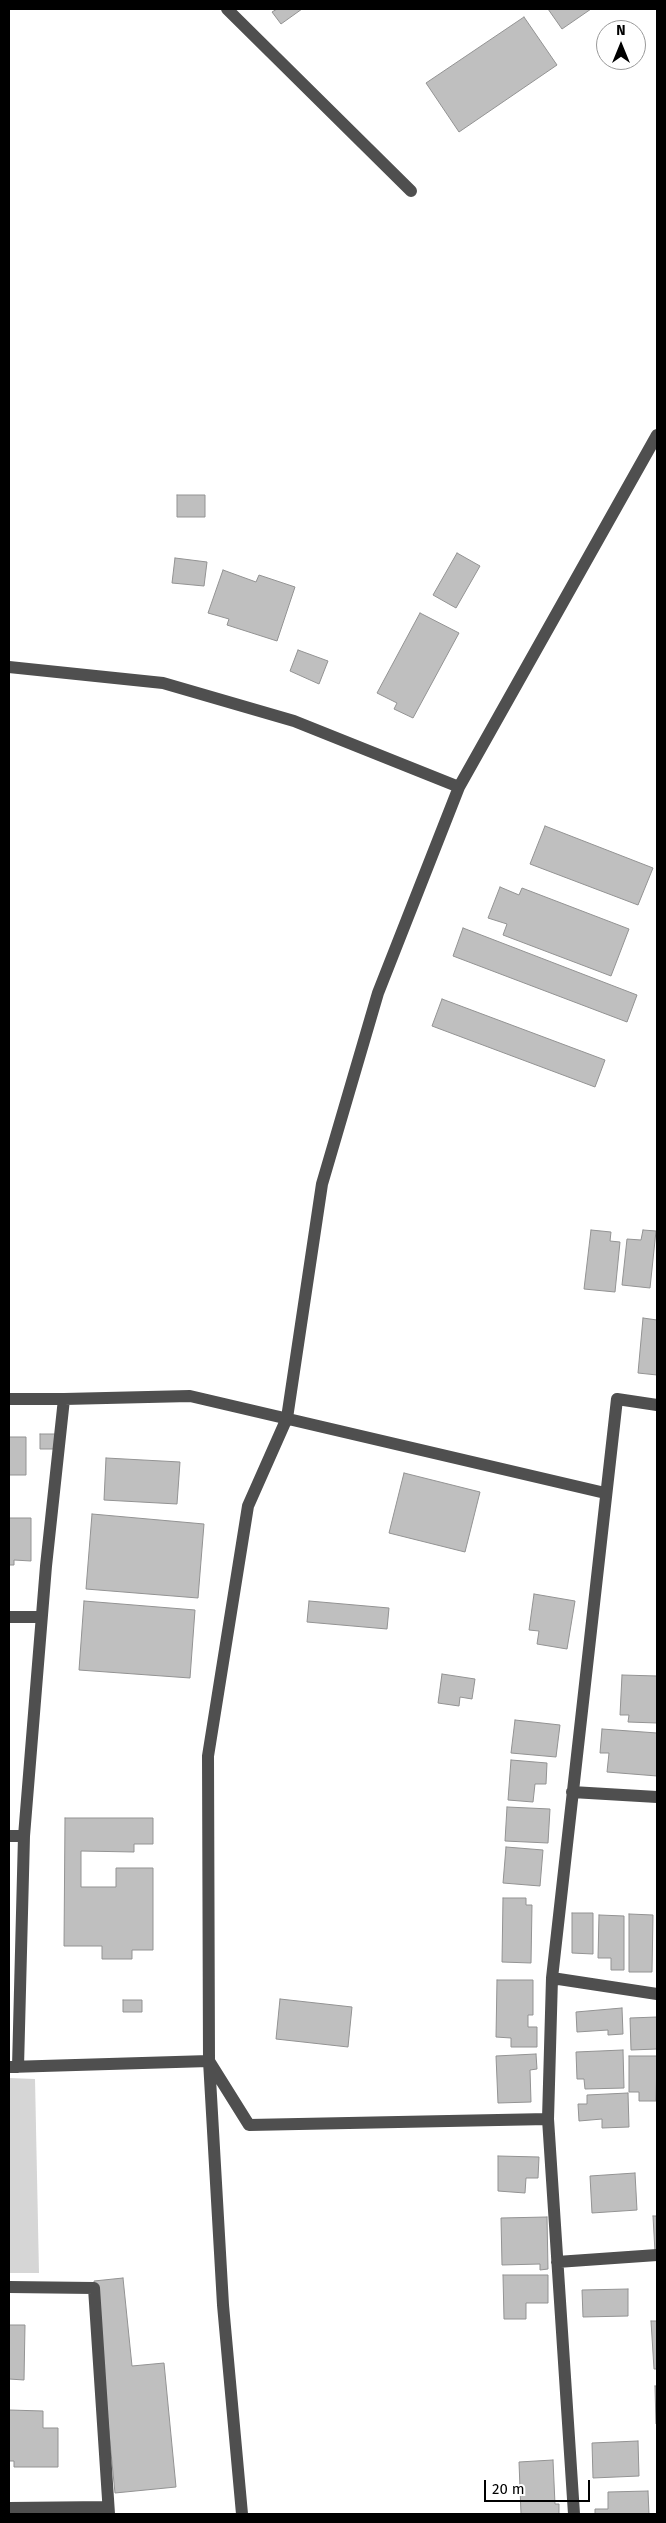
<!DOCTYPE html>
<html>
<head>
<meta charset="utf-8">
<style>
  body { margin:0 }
  #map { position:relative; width:666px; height:2523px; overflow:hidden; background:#fff; font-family:"Fira Sans",sans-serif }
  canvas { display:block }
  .frame { position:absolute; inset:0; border:10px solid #000; pointer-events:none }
  .north { position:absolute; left:596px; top:20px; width:50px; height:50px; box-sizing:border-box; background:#fff; border:1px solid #999; border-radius:50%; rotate:0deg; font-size:14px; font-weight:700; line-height:20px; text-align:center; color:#000 }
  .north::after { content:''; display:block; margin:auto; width:18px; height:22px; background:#000; clip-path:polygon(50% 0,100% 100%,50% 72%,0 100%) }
  .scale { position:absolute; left:484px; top:2480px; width:106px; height:22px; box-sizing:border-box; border:2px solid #000; border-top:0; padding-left:6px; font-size:15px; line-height:18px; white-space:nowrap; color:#000; -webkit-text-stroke:4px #fff; paint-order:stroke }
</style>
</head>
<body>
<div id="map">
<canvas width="666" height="2523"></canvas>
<div class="frame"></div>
<div class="north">N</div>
<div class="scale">20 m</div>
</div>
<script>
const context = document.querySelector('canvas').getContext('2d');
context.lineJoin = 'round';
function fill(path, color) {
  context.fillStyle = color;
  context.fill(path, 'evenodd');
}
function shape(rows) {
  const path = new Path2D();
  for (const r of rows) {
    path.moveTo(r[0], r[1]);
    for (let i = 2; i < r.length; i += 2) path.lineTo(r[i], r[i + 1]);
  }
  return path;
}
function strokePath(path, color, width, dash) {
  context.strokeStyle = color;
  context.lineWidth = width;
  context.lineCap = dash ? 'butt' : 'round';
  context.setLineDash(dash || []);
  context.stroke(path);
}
fill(shape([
  [9,2078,35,2079,39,2273,9,2273]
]), '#d6d6d6');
const building = shape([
  [277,9,302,9,281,24,272,12,277,9],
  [548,9,591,9,562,29,548,9],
  [524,17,557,65,459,132,426,83,524,17],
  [177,495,205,495,205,517,177,517,177,495],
  [457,553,480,566,456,608,433,595,457,553],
  [175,558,207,562,204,586,172,583,175,558],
  [223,570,256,582,259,575,295,587,277,641,227,625,229,619,208,613,223,570],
  [420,613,459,633,413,718,394,709,397,703,377,693,420,613],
  [298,650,328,661,319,684,290,671,298,650],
  [545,826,653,868,638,905,530,864,545,826],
  [500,887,519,895,522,888,629,929,611,976,503,935,507,924,488,918,500,887],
  [463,928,637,995,627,1022,453,956,463,928],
  [442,999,605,1060,595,1087,432,1026,442,999],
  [591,1230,611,1232,610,1241,620,1242,615,1292,584,1289,591,1230],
  [643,1230,656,1231,650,1288,622,1285,627,1239,641,1240,643,1230],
  [643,1318,657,1320,657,1375,638,1373,643,1318],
  [40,1434,58,1434,58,1449,40,1449,40,1434],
  [9,1437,26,1437,26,1475,9,1475,9,1437],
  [106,1458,180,1462,177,1504,104,1500,106,1458],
  [404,1473,480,1492,465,1552,389,1533,404,1473],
  [92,1514,204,1524,198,1598,86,1589,92,1514],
  [9,1518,31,1518,31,1561,14,1560,14,1565,9,1565,9,1518],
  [534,1594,575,1601,567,1649,537,1644,539,1631,529,1630,534,1594],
  [84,1601,195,1610,190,1678,79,1670,84,1601],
  [309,1601,389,1608,387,1629,307,1622,309,1601],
  [442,1674,475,1679,472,1699,460,1697,459,1706,438,1703,442,1674],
  [622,1675,657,1676,657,1723,628,1722,629,1715,620,1715,622,1675],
  [515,1720,560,1725,556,1757,511,1753,515,1720],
  [602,1729,657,1733,657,1776,607,1772,609,1753,600,1753,602,1729],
  [511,1760,547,1763,546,1784,535,1784,533,1802,508,1800,511,1760],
  [507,1807,550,1809,548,1843,505,1841,507,1807],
  [65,1818,153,1818,153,1844,134,1844,134,1852,81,1851,81,1887,116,1887,116,1868,153,1868,153,1950,132,1950,132,1959,102,1959,102,1946,64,1946,65,1818],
  [506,1847,543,1850,540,1886,503,1883,506,1847],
  [503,1898,526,1898,526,1905,532,1905,531,1963,502,1962,503,1898],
  [572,1913,593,1913,593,1954,572,1953,572,1913],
  [629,1914,653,1915,652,1972,629,1972,629,1914],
  [599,1915,624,1916,624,1970,611,1970,611,1958,598,1958,599,1915],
  [497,1980,533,1980,533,2015,528,2015,528,2027,537,2027,537,2047,511,2047,511,2038,496,2037,497,1980],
  [280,1999,352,2007,348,2047,276,2039,280,1999],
  [123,2000,142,2000,142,2012,123,2012,123,2000],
  [622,2008,623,2034,608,2035,608,2030,577,2032,576,2012,622,2008],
  [657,2017,657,2049,631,2050,630,2018,657,2017],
  [623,2050,624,2088,585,2089,584,2079,577,2079,576,2052,623,2050],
  [536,2054,537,2069,530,2070,531,2102,498,2103,496,2056,536,2054],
  [629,2056,657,2056,656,2101,639,2101,639,2092,629,2092,629,2056],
  [628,2093,629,2127,602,2128,602,2119,579,2121,578,2104,587,2104,587,2095,628,2093],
  [498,2156,539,2157,538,2178,526,2178,525,2193,498,2191,498,2156],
  [635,2173,637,2210,592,2213,590,2176,635,2173],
  [653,2216,657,2216,657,2252,655,2252,653,2216],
  [547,2217,548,2269,540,2270,540,2264,502,2265,501,2218,547,2217],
  [503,2275,548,2275,548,2303,526,2303,526,2319,504,2319,503,2275],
  [123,2278,132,2366,164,2363,176,2487,115,2493,94,2281,123,2278],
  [628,2289,628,2316,583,2317,582,2290,628,2289],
  [651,2321,657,2321,657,2369,654,2369,651,2321],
  [9,2325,25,2325,24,2380,9,2379,9,2325],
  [655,2386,657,2386,657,2424,656,2424,655,2386],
  [9,2410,43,2411,43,2428,58,2428,58,2467,14,2467,14,2461,9,2461,9,2410],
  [638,2441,639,2476,593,2478,592,2443,638,2441],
  [553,2460,555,2504,559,2504,559,2514,521,2514,519,2462,553,2460],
  [648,2491,649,2514,595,2514,595,2509,608,2509,608,2492,648,2491]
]);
fill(building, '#bfbfbf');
strokePath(building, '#939393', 1);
strokePath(shape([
  [227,9,411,191],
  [9,667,163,683,294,721,459,787],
  [9,1399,64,1399],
  [9,1617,41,1617],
  [572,1792,657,1797],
  [9,1836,24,1836],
  [552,1978,657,1994],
  [9,2067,209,2061,249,2125,548,2119],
  [18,2067,24,1836,46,1566,64,1399,190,1396,605,1493],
  [557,2262,657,2255],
  [9,2287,94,2288,109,2514],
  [9,2508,108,2507],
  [242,2514,223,2305,209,2061,208,1756,248,1506,287,1418,322,1184,378,993,459,787,657,435],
  [574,2514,548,2119,552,1978,617,1399,657,1405]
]), '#4f4f4f', 12);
</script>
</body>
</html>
